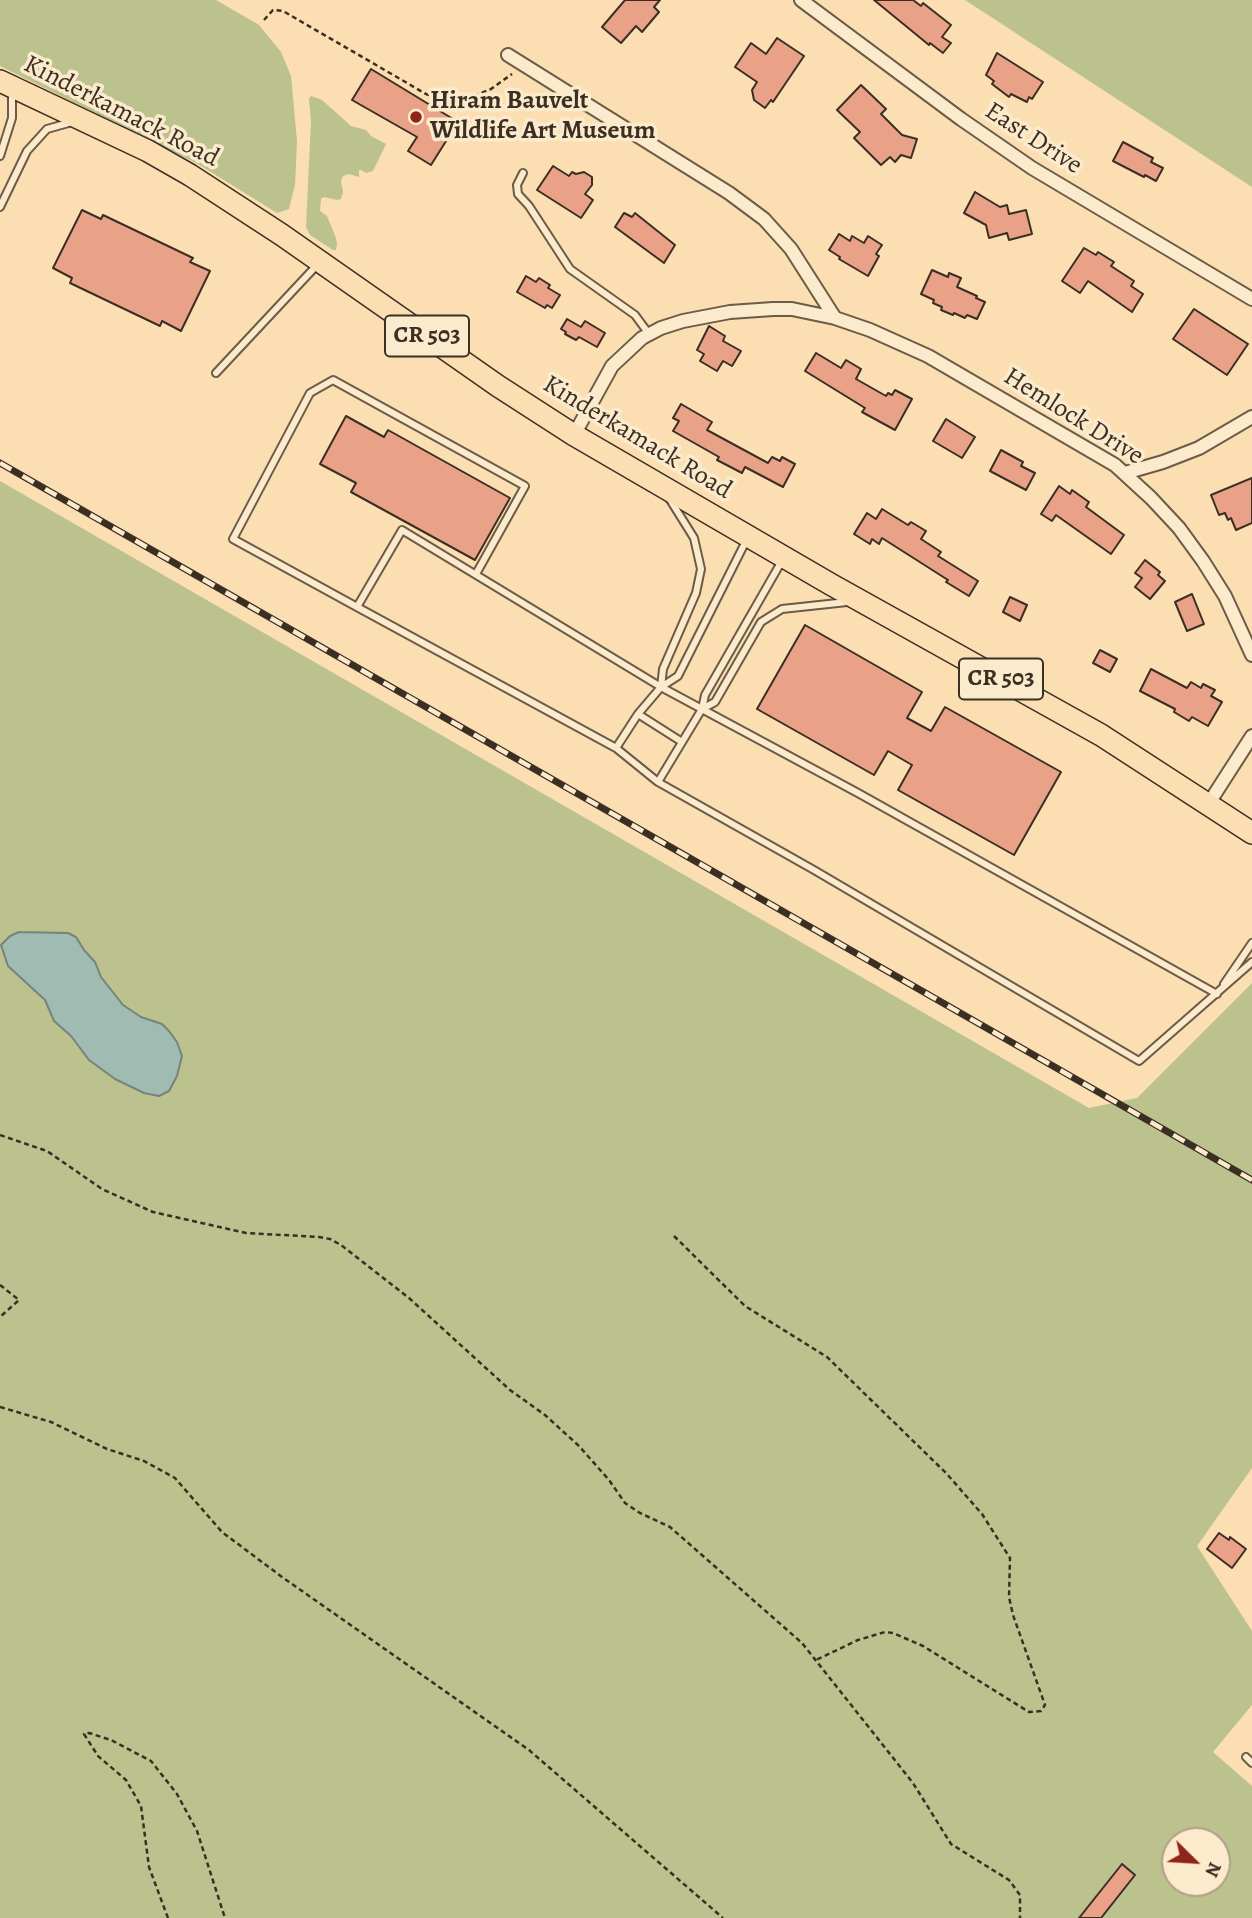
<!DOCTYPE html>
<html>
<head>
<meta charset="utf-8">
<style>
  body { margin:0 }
  #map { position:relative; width:1252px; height:1918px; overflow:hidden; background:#fbdeb1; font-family:Alegreya,serif }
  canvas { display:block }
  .north { position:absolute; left:1161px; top:1827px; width:70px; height:70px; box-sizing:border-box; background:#fceacc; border:2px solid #af9f89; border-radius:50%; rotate:114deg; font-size:19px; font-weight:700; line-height:28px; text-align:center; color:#3b2f24 }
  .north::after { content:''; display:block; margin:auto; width:24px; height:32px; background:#8f2418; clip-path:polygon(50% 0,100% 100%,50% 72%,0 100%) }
</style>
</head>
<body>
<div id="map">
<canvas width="1252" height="1918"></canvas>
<div class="north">N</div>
</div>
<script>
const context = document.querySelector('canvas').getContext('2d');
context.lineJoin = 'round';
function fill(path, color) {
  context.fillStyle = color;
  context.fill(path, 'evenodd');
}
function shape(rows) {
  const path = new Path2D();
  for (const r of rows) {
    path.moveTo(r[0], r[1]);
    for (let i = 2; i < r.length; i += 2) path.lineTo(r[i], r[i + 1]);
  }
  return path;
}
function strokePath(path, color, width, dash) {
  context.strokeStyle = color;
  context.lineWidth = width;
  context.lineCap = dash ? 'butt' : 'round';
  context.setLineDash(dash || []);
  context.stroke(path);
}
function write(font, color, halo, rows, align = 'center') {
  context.font = font + ' Alegreya,serif';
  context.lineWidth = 7;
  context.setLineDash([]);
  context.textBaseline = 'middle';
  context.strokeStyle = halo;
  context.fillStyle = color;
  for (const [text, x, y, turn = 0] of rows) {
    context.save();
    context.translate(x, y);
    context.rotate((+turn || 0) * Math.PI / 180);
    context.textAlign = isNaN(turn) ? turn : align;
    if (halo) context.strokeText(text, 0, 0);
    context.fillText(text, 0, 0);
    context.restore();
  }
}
fill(shape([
  [0,0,216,0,259,25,281,52,291,76,297,141,295,185,289,209,277,213,198,164,0,66],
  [965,0,1252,0,1252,187],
  [311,96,322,100,351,126,366,130,371,136,386,144,373,171,366,173,361,170,359,170,359,177,349,174,343,176,341,181,343,192,341,199,337,200,324,197,321,199,320,211,327,216,336,238,337,245,336,250,333,250,310,235,306,227,311,121,309,99],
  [0,481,1089,1108,1137,1098,1252,983,1252,1468,1197,1546,1252,1631,1252,1705,1213,1752,1252,1786,1252,1918,0,1918],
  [1175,1841,1217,1841,1217,1883,1175,1883]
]), '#bcc28d');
const water = shape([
  [19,932,68,933,76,937,84,950,95,962,101,977,123,1005,141,1017,162,1024,169,1031,177,1042,182,1056,177,1076,169,1091,159,1096,144,1093,115,1079,89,1060,71,1036,54,1021,45,1000,8,966,1,945,10,936,19,932]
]);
fill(water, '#a0bbb2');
strokePath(water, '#788379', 2);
const building = shape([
  [625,0,660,0,654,7,659,12,642,32,636,26,621,43,602,27,625,0],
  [874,0,913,0,921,6,923,3,951,25,942,37,951,43,943,53,930,43,929,45,874,0],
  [777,38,804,56,773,102,771,100,765,108,754,100,752,90,757,82,735,67,751,43,766,54,777,38],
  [997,53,1043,82,1032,99,1029,97,1027,102,1011,94,1009,97,992,84,994,81,986,75,997,53],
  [371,69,458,122,431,165,408,151,417,137,352,100,371,69],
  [861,85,886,109,881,114,902,135,917,139,911,158,901,155,895,162,890,157,881,165,854,138,860,132,837,110,861,85],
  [1123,142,1153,158,1151,162,1163,168,1156,181,1145,175,1144,177,1113,161,1123,142],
  [553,166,569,176,572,172,576,174,584,172,592,177,592,185,585,194,593,200,581,218,537,190,553,166],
  [975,192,1000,207,1007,205,1009,214,1026,210,1032,234,1009,240,1007,233,989,238,986,225,964,213,975,192],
  [82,210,101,219,103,215,193,258,190,262,210,271,181,331,162,321,160,326,70,283,72,278,53,268,82,210],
  [624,213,632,217,635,213,675,245,664,263,615,227,624,213],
  [839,234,850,241,852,236,864,243,868,236,882,245,876,254,879,256,868,276,839,259,840,257,829,250,839,234],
  [1084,248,1096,255,1098,252,1114,262,1111,266,1134,281,1131,286,1143,294,1132,312,1088,281,1080,293,1062,281,1084,248],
  [932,270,948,277,949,273,961,278,957,287,977,296,976,298,985,302,977,319,967,315,965,318,954,313,953,315,941,310,942,307,933,303,934,300,921,294,932,270],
  [526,276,536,282,539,278,550,285,548,288,560,295,552,308,547,305,545,308,517,292,526,276],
  [1194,309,1248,344,1227,375,1173,339,1194,309],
  [567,319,581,327,585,321,605,333,597,347,579,337,576,340,565,334,566,332,561,329,567,319],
  [709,326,725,336,723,341,741,351,732,366,723,361,717,371,700,361,704,354,697,350,709,326],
  [816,353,841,368,846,360,861,369,856,379,886,396,888,393,892,395,895,390,912,399,895,430,862,412,865,408,805,371,816,353],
  [681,404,712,422,707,430,768,463,772,457,780,461,782,457,795,464,783,487,745,467,742,473,717,460,719,457,673,431,679,421,673,418,681,404],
  [346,416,384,437,388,430,510,498,475,560,351,492,356,483,320,464,346,416],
  [946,419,975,437,962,458,933,441,946,419],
  [1001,450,1023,462,1021,466,1035,473,1026,490,990,471,1001,450],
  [1252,478,1252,523,1236,530,1231,518,1228,520,1225,513,1219,515,1211,495,1252,478],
  [1059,486,1070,494,1072,490,1089,502,1086,507,1124,535,1111,554,1056,515,1052,521,1041,514,1059,486],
  [882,509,908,525,911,522,926,531,921,539,941,552,938,556,978,581,969,596,946,582,948,580,882,538,879,544,872,539,870,544,854,534,867,513,876,519,882,509],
  [1145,560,1160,572,1158,575,1165,581,1150,599,1135,587,1142,578,1135,573,1145,560],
  [1192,594,1204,624,1187,631,1175,602,1192,594],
  [1010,597,1027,605,1020,621,1003,612,1010,597],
  [805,625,922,692,907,718,931,731,945,707,1061,772,1014,855,898,790,912,765,888,751,874,775,757,709,805,625],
  [1100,650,1117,659,1110,672,1093,663,1100,650],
  [1151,669,1187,688,1191,682,1201,688,1203,684,1215,690,1211,696,1222,702,1208,726,1192,717,1189,721,1174,712,1175,709,1140,691,1151,669],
  [1219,1533,1229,1540,1230,1537,1246,1549,1232,1568,1207,1549,1219,1533],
  [1122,1864,1135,1875,1101,1918,1079,1918,1122,1864]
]);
fill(building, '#e9a288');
strokePath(building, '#3b2f24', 2);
const service = shape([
  [0,156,12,118,12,90],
  [523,173,517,185,518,194,529,206,570,269,635,315,649,334],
  [0,207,27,151,47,129,72,122],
  [216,373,318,264],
  [783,559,705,695,702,709,658,782,814,870,1139,1061,1252,962],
  [476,574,525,486,333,380,310,393,233,539,357,607,402,530,661,687,858,793,1217,994],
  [357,607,616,748,638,714,661,687,678,676,747,539],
  [661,687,663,669,696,593,701,569,694,538,669,498],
  [702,709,715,702,761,622,782,609,847,602],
  [638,714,682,742],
  [616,748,658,782],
  [1224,984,1252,943],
  [1246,1757,1252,1763]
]);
const minor = shape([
  [801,0,961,119,1032,168,1252,299],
  [508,55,729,193,764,219,791,249,835,318],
  [574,435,612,366,642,338,661,328,683,321,730,312,773,309,792,309,835,318,870,330,928,356,1115,465,1151,498,1179,528,1203,561,1225,596,1252,655],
  [1125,473,1163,462,1199,448,1252,417],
  [1209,803,1252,736]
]);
const primary = shape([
  [0,81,148,151,190,175,282,235,498,386,574,435,832,585,1101,735,1252,833]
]);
strokePath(service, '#6b5b47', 10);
strokePath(minor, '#6b5b47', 16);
strokePath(primary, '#3b2f24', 24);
strokePath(shape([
  [264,20,273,10,283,11,426,94,442,99,456,100,469,98,491,89,512,74],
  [0,1135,47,1151,102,1189,153,1212,246,1233,319,1237,330,1239,341,1245,409,1298,510,1390,545,1415,579,1446,609,1480,625,1503,640,1513,670,1527,802,1643,913,1783,951,1844,1009,1880,1020,1895,1020,1918],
  [674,1236,745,1306,827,1357,946,1473,982,1514,1010,1558,1009,1597,1013,1615,1045,1705,1041,1711,1029,1712,923,1646,893,1633,885,1632,858,1640,816,1660],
  [0,1285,19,1300,0,1317],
  [0,1407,51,1422,107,1449,144,1461,175,1478,222,1532,282,1577,529,1750,723,1918],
  [168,1918,149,1867,141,1806,126,1780,98,1756,84,1734,89,1733,111,1740,151,1761,177,1794,197,1831,225,1918]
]), '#3b2f24', 2.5, [5, 3.5]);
strokePath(service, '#fceacc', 6);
strokePath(minor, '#fceacc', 12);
strokePath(primary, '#fbdeb1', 21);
const rail = shape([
  [0,463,1252,1180]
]);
strokePath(rail, '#3b2f24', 7);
strokePath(rail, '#fceacc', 4.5, [13]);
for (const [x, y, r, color] of [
  [416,117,7,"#8f2418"]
]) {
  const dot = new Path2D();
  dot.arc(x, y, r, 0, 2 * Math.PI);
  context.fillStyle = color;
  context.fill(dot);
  strokePath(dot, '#fceacc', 2.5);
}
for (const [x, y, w] of [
  [427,336,84],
  [1001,679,84]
]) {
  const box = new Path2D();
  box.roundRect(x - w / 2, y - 20.5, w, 41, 5);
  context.fillStyle = '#fceacc';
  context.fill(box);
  strokePath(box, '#3b2f24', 2);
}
write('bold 24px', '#3b2f24', null, [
  ["CR 503",427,336],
  ["CR 503",1001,679]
]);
write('bold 26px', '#3b2f24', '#fceacc', [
  ["Hiram Bauvelt",430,102],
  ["Wildlife Art Museum",430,132]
], 'left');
write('26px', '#3b2f24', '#fceacc', [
  ["Kinderkamack Road",121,112,27],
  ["East Drive",1033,139,33],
  ["Hemlock Drive",1073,417,32],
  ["Kinderkamack Road",637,438,31]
]);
</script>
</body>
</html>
